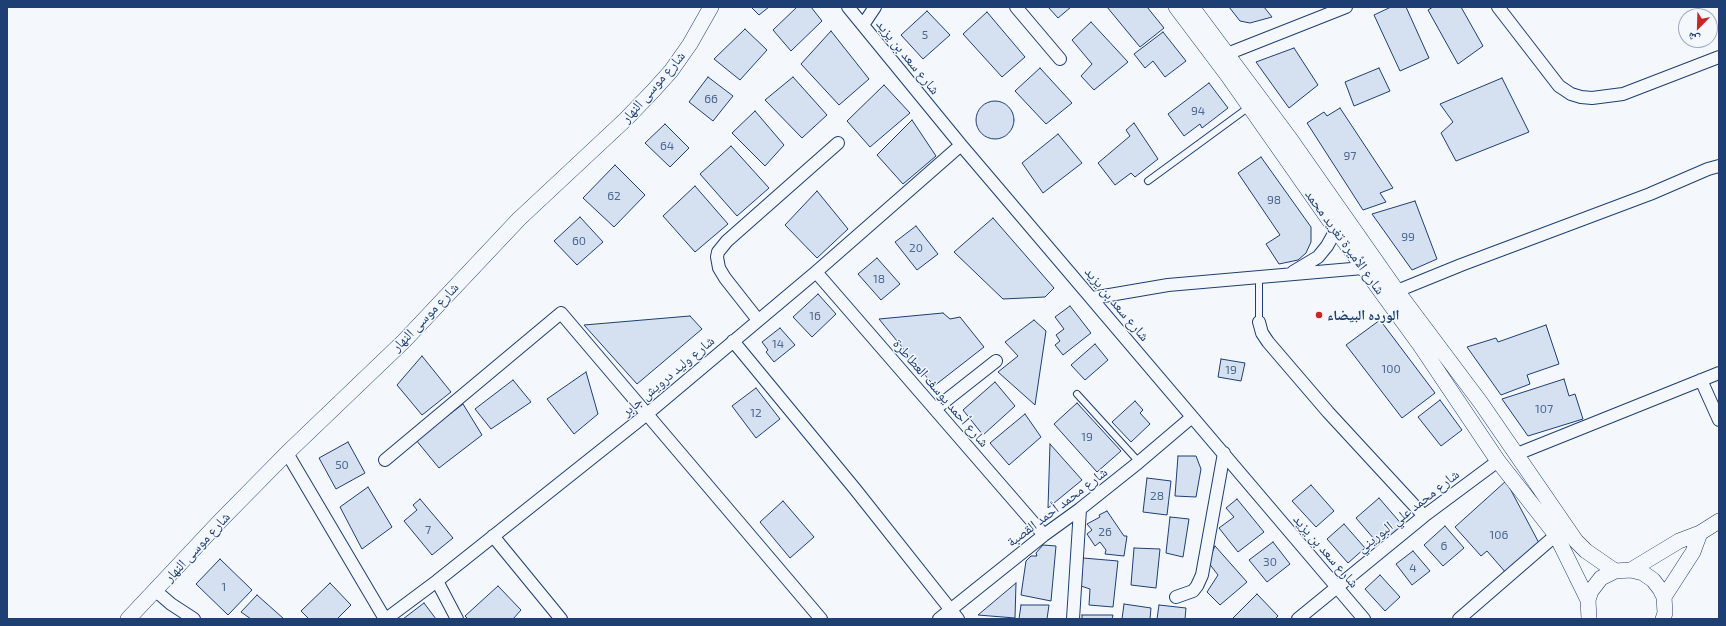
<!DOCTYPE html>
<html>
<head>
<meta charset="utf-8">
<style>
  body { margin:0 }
  #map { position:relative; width:1726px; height:626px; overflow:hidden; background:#f4f7fb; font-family:"Exo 2","Noto Naskh Arabic",sans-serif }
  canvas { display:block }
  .frame { position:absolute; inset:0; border:8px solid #1d3f73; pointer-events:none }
  .north { position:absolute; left:1678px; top:8px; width:40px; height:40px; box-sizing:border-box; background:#f4f7fb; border:1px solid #9eadc5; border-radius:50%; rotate:203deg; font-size:11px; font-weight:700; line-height:16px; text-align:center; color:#1d3f73 }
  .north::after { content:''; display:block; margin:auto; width:14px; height:18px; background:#c62828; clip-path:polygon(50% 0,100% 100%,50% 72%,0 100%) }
</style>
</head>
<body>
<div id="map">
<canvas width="1726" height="626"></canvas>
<div class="frame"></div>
<div class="north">ش</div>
</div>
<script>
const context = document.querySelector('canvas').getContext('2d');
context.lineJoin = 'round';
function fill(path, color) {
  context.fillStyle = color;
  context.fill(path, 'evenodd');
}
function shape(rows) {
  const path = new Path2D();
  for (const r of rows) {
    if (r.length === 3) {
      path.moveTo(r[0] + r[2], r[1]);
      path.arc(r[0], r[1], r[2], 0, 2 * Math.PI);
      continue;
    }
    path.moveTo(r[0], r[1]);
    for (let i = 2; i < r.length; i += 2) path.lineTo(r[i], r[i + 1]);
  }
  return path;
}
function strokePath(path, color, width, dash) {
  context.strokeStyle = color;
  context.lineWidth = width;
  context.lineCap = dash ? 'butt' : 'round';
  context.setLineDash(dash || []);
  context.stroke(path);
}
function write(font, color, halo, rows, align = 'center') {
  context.font = font + ' "Exo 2","Noto Naskh Arabic",sans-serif';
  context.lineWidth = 3;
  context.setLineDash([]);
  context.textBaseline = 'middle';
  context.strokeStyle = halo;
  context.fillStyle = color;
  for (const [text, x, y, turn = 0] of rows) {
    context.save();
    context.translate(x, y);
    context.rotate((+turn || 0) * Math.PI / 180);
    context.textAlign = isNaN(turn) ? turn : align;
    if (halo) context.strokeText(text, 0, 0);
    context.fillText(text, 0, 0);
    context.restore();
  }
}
const building = shape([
  [751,7,769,7,759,15,751,7],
  [797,7,811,7,822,21,791,51,773,30,797,7],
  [1048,7,1071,7,1058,18,1048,7],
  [1107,7,1147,7,1164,28,1140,47,1107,7],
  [1229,7,1264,7,1272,17,1250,23,1240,21,1229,7],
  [1391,7,1406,7,1429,58,1400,71,1374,15,1391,7],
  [1433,7,1461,7,1483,46,1458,64,1428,10,1433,7],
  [927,11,950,35,923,59,901,35,927,11],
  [987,12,1025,57,1002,77,963,34,987,12],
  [1091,22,1128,62,1094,90,1081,76,1092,64,1072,40,1091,22],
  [745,29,767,50,740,80,714,59,745,29],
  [831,31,869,79,839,105,801,64,831,31],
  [1163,32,1186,61,1165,77,1153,61,1145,68,1134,54,1163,32],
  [1294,48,1318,85,1289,108,1256,62,1294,48],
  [1040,68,1072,103,1046,124,1015,91,1040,68],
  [1379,68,1390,91,1354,106,1345,82,1379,68],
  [708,77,733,96,713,121,689,102,708,77],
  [793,77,827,115,802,138,765,100,793,77],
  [1502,78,1529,132,1456,161,1441,133,1453,122,1440,104,1502,78],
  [1209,83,1228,108,1202,128,1200,124,1184,136,1168,114,1209,83],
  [884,85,910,113,870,147,847,121,884,85],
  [995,120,19],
  [1340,108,1393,188,1380,193,1386,202,1363,210,1307,123,1324,112,1327,116,1340,108],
  [755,111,784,145,765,166,732,133,755,111],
  [912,120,936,156,903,184,877,155,912,120],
  [1134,123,1158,159,1135,177,1131,173,1115,185,1098,163,1130,136,1126,130,1134,123],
  [665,124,689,148,670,167,645,143,665,124],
  [1058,134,1082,163,1043,193,1022,163,1058,134],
  [731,146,769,188,737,216,700,174,731,146],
  [1261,157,1311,227,1311,242,1306,253,1298,260,1279,264,1266,244,1280,235,1238,173,1261,157],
  [615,165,645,195,614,227,583,198,615,165],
  [695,186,728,224,695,252,663,216,695,186],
  [817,191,848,229,817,258,785,225,817,191],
  [1415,201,1437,259,1412,270,1372,214,1415,201],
  [580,217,603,242,577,265,554,241,580,217],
  [993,218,1054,288,1045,297,1003,299,954,252,993,218],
  [916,226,938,254,917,270,895,242,916,226],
  [877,258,900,284,881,300,858,274,877,258],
  [818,294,836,314,812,337,793,317,818,294],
  [1070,306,1091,333,1063,355,1055,345,1060,341,1056,335,1064,329,1055,317,1070,306],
  [943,313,950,319,960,317,984,347,934,386,879,319,943,313],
  [690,316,702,329,637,384,584,325,690,316],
  [1034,320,1046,331,1035,405,998,372,1018,356,1005,342,1034,320],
  [1380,320,1435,393,1402,418,1346,345,1380,320],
  [1546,325,1559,364,1527,375,1530,384,1501,395,1467,347,1496,338,1498,342,1546,325],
  [780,328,795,345,774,362,766,352,768,350,762,342,780,328],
  [1095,344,1108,360,1085,380,1071,365,1095,344],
  [422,356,451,392,422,415,397,385,422,356],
  [1221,359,1245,363,1241,381,1218,377,1221,359],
  [586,372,598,414,574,434,547,399,586,372],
  [1564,379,1569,396,1575,394,1583,419,1528,436,1502,399,1564,379],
  [513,380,531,402,491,429,475,409,513,380],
  [995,382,1015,406,983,435,963,410,995,382],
  [756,388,780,419,756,438,732,406,756,388],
  [1440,400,1462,430,1441,446,1418,417,1440,400],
  [1135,401,1143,410,1140,413,1150,424,1131,442,1112,422,1135,401],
  [1077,403,1121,451,1097,472,1054,424,1077,403],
  [463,404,482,435,439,468,416,440,463,404],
  [1025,414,1041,437,1009,465,990,443,1025,414],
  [348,442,365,473,336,489,319,458,348,442],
  [1050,444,1082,480,1048,508,1050,444],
  [1178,456,1196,456,1201,469,1196,497,1175,496,1178,456],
  [1147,478,1171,481,1167,515,1143,512,1147,478],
  [1506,481,1539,543,1507,574,1487,551,1481,556,1455,527,1506,481],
  [1311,485,1334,511,1316,527,1292,501,1311,485],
  [368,487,392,527,362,549,340,507,368,487],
  [1379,498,1404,527,1381,547,1356,518,1379,498],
  [420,499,453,538,432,555,404,521,417,510,413,505,420,499],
  [1237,499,1264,532,1238,552,1219,528,1234,517,1226,508,1237,499],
  [783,501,814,537,790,558,760,522,783,501],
  [1107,511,1124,536,1127,536,1124,556,1105,554,1106,550,1100,542,1095,546,1087,534,1092,530,1087,524,1100,517,1099,515,1107,511],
  [1170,517,1189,519,1183,557,1166,553,1170,517],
  [1344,524,1365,548,1348,563,1327,539,1344,524],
  [1445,526,1464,548,1443,566,1424,545,1445,526],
  [1273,542,1290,564,1267,582,1249,560,1273,542],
  [1043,545,1056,546,1051,601,1021,595,1026,561,1031,556,1037,556,1036,553,1043,545],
  [1215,546,1247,582,1220,605,1207,592,1218,575,1208,562,1215,546],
  [1134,548,1160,549,1156,588,1131,585,1134,548],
  [1413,551,1430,571,1412,585,1396,564,1413,551],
  [1083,558,1118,561,1113,607,1089,605,1090,589,1081,586,1083,558],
  [220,559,252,590,228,615,196,584,220,559],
  [1380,575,1400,597,1385,611,1365,589,1380,575],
  [330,583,351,605,337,619,309,619,301,611,330,583],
  [1016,583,1015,618,978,615,1016,583],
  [498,586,521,610,513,619,468,619,465,616,498,586],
  [1257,594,1278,616,1275,619,1232,619,1257,594],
  [257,595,284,619,251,619,241,612,257,595],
  [424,603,436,619,403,619,424,603],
  [1124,604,1151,608,1150,619,1122,619,1124,604],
  [1021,605,1049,605,1047,619,1019,619,1021,605],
  [1159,605,1186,608,1185,619,1157,619,1159,605],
  [1082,615,1113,615,1112,619,1082,619,1082,615]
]);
fill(building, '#d5e0f0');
strokePath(building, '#1d3f73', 1);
const service = shape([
  [1148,181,1249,107],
  [1259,277,1259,322],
  [1077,394,1139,462]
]);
const minor = shape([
  [848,7,961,145,1364,619],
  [1016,7,1060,59],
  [1498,7,1559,86,1571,94,1581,97,1592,98,1623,94,1719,57],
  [863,25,875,7],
  [1227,54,1346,7],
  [816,272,1044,535],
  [1293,272,1318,257,1327,246,1336,230],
  [1397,291,1461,265,1650,194,1708,169,1719,166],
  [1092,298,1168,285,1363,268],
  [758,320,725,278,719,268,717,257,718,252,727,241,838,143],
  [1259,322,1262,333,1268,342,1328,412,1424,516],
  [733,341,855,489,958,619],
  [1701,380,1719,420],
  [935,409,996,361],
  [287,453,385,619],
  [1517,454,1719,373],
  [385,460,561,313,821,619],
  [493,536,561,619],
  [437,581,457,619],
  [156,591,171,604,194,619],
  [1176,597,1193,591,1197,586,1202,575,1224,453],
  [386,619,437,581,647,414,816,272,961,145],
  [939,619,1044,535,1080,509,1139,462,1192,417],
  [1073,619,1080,509],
  [1298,619,1424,516,1498,461],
  [1459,619,1556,535]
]);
const tertiary = shape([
  [1176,7,1228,76,1336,230,1420,345,1498,461,1556,535,1588,600],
  [1192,7,1291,140,1397,291,1481,403,1576,541,1586,551,1615,571],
  [1631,570,1679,541,1700,533,1719,521],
  [1664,597,1693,552,1700,533],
  [128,619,222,519,287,453,404,341,519,219,625,120,653,91,671,71,690,44,711,7],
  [1589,619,1588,600,1591,591,1601,578,1615,571,1631,570,1643,573,1653,580,1660,589,1664,597,1665,613,1663,619]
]);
strokePath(service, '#1d3f73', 8);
strokePath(minor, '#1d3f73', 14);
strokePath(tertiary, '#1d3f73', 16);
strokePath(service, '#f4f7fb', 6);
strokePath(minor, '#f4f7fb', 12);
strokePath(tertiary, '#f4f7fb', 15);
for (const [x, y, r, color] of [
  [1319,315,4,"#c62828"]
]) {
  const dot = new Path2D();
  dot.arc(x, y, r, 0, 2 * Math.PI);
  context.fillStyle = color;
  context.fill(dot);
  strokePath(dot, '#f4f7fb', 1.5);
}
write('12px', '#4b6792', null, [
  ["5",925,35],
  ["66",711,99],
  ["94",1198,111],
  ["64",667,146],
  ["97",1350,156],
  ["62",614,196],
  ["98",1274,200],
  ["99",1408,237],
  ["60",579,241],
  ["20",916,248],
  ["18",879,279],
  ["16",815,316],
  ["14",778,344],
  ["100",1391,369],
  ["19",1231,370],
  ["107",1544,409],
  ["12",756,413],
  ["19",1087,437],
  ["50",342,465],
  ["28",1157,496],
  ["7",428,530],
  ["26",1105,532],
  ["106",1499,535],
  ["6",1444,546],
  ["30",1270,562],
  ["4",1413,568],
  ["1",224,587]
]);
write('14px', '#1d3f73', '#f4f7fb', [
  ["شارع سعد بن يزيد",908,57,51],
  ["شارع موسى النهار",653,87,-49],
  ["شارع الأميرة تغريد محمد",1345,242,54],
  ["شارع سعد بن يزيد",1117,304,50],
  ["شارع موسى النهار",425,317,-46],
  ["شارع وليد درويش جابر",668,376,-40],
  ["شارع أحمد يوسف العطاطرة",941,393,49],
  ["شارع محمد أحمد القصبة",1057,507,-37],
  ["شارع محمد علي البوريني",1408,511,-38],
  ["شارع موسى النهار",197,547,-47],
  ["شارع سعد بن يزيد",1326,551,49]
]);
write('bold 14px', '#1d3f73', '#f4f7fb', [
  ["الورده البيضاء",1327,315]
], 'left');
</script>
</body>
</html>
